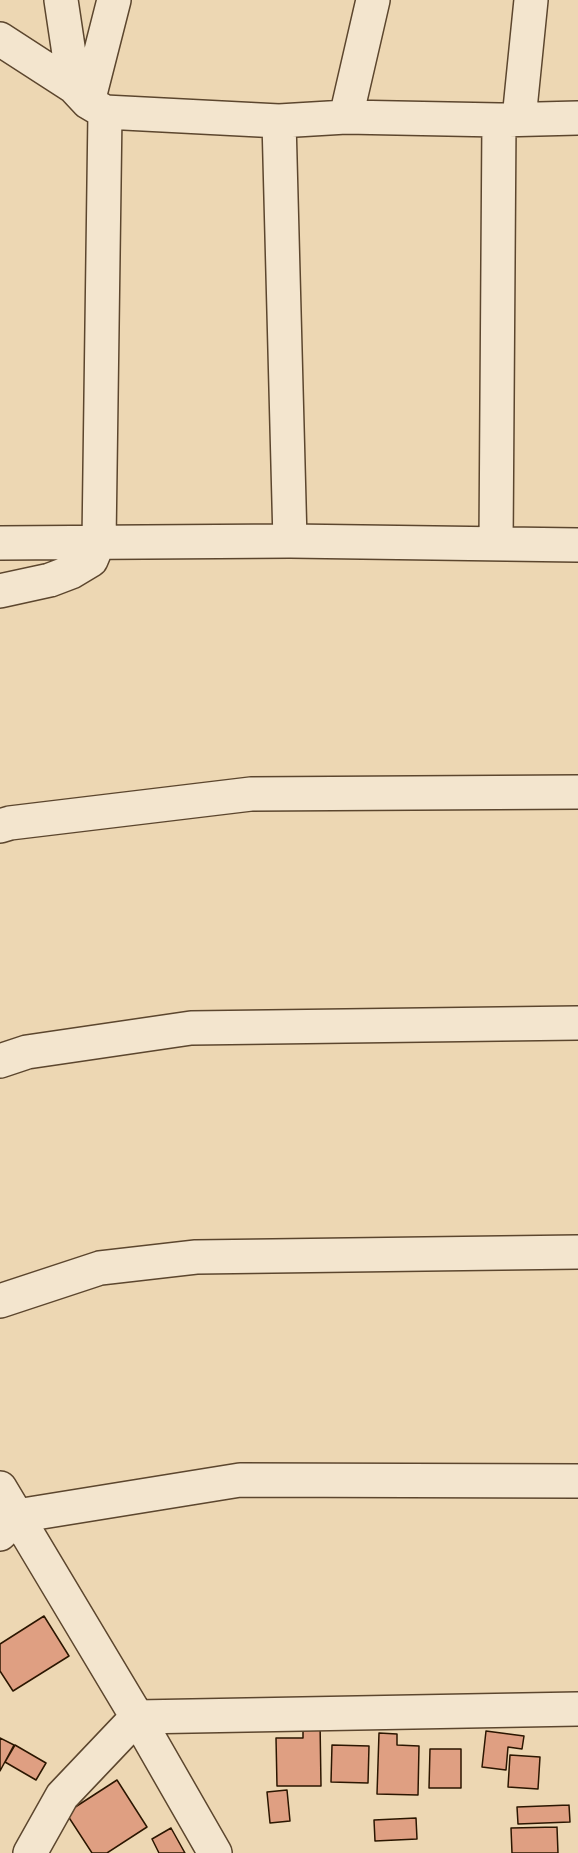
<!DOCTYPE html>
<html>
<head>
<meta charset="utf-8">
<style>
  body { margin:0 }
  canvas { display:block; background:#edd7b3 }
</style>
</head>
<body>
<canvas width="578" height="1853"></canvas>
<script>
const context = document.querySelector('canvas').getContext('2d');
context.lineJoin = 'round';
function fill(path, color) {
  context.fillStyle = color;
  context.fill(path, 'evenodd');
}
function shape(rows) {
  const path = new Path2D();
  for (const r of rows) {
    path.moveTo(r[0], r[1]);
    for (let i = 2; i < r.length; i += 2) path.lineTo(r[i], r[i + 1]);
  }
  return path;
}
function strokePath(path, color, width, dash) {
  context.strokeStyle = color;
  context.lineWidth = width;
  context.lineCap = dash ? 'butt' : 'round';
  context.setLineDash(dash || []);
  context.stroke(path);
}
const building = shape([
  [44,1616,69,1656,13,1691,0,1671,0,1644,44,1616],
  [320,1721,321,1786,277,1786,276,1738,303,1738,303,1722,320,1721],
  [486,1731,524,1736,522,1749,508,1747,506,1770,482,1767,486,1731],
  [379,1733,397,1734,397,1745,419,1746,418,1795,377,1794,379,1733],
  [0,1738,14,1745,0,1771,0,1738],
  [15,1745,46,1763,36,1780,5,1762,15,1745],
  [332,1745,369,1746,368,1783,331,1782,332,1745],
  [430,1749,461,1749,461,1788,429,1788,430,1749],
  [510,1755,540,1757,538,1789,508,1787,510,1755],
  [117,1780,147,1827,107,1853,92,1853,66,1813,117,1780],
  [287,1790,290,1821,270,1823,267,1792,287,1790],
  [569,1805,570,1822,518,1824,517,1807,569,1805],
  [416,1818,417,1839,375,1841,374,1820,416,1818],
  [557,1827,558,1853,512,1853,511,1828,557,1827],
  [171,1828,185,1853,159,1853,152,1839,171,1828]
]);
fill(building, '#df9f82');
strokePath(building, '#2b1601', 1.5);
const minor = shape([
  [61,0,74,87],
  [0,39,74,87,88,102,105,112,279,121,346,117,499,120,578,118],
  [88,102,114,0],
  [346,117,373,0],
  [519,119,531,0],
  [279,121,290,541],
  [0,543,290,541,578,545],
  [496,543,499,120],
  [0,591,50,580,71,572,91,560,99,541,105,112],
  [0,826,10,823,251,794,578,792],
  [0,1061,27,1052,191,1028,578,1023],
  [0,1301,100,1268,196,1257,578,1252],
  [0,1488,137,1717,215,1853],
  [0,1534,17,1516,240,1480,578,1481],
  [30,1853,62,1796,137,1717,578,1709]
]);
strokePath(minor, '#5c462e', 36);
strokePath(minor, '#f3e5ce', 33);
</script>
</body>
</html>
